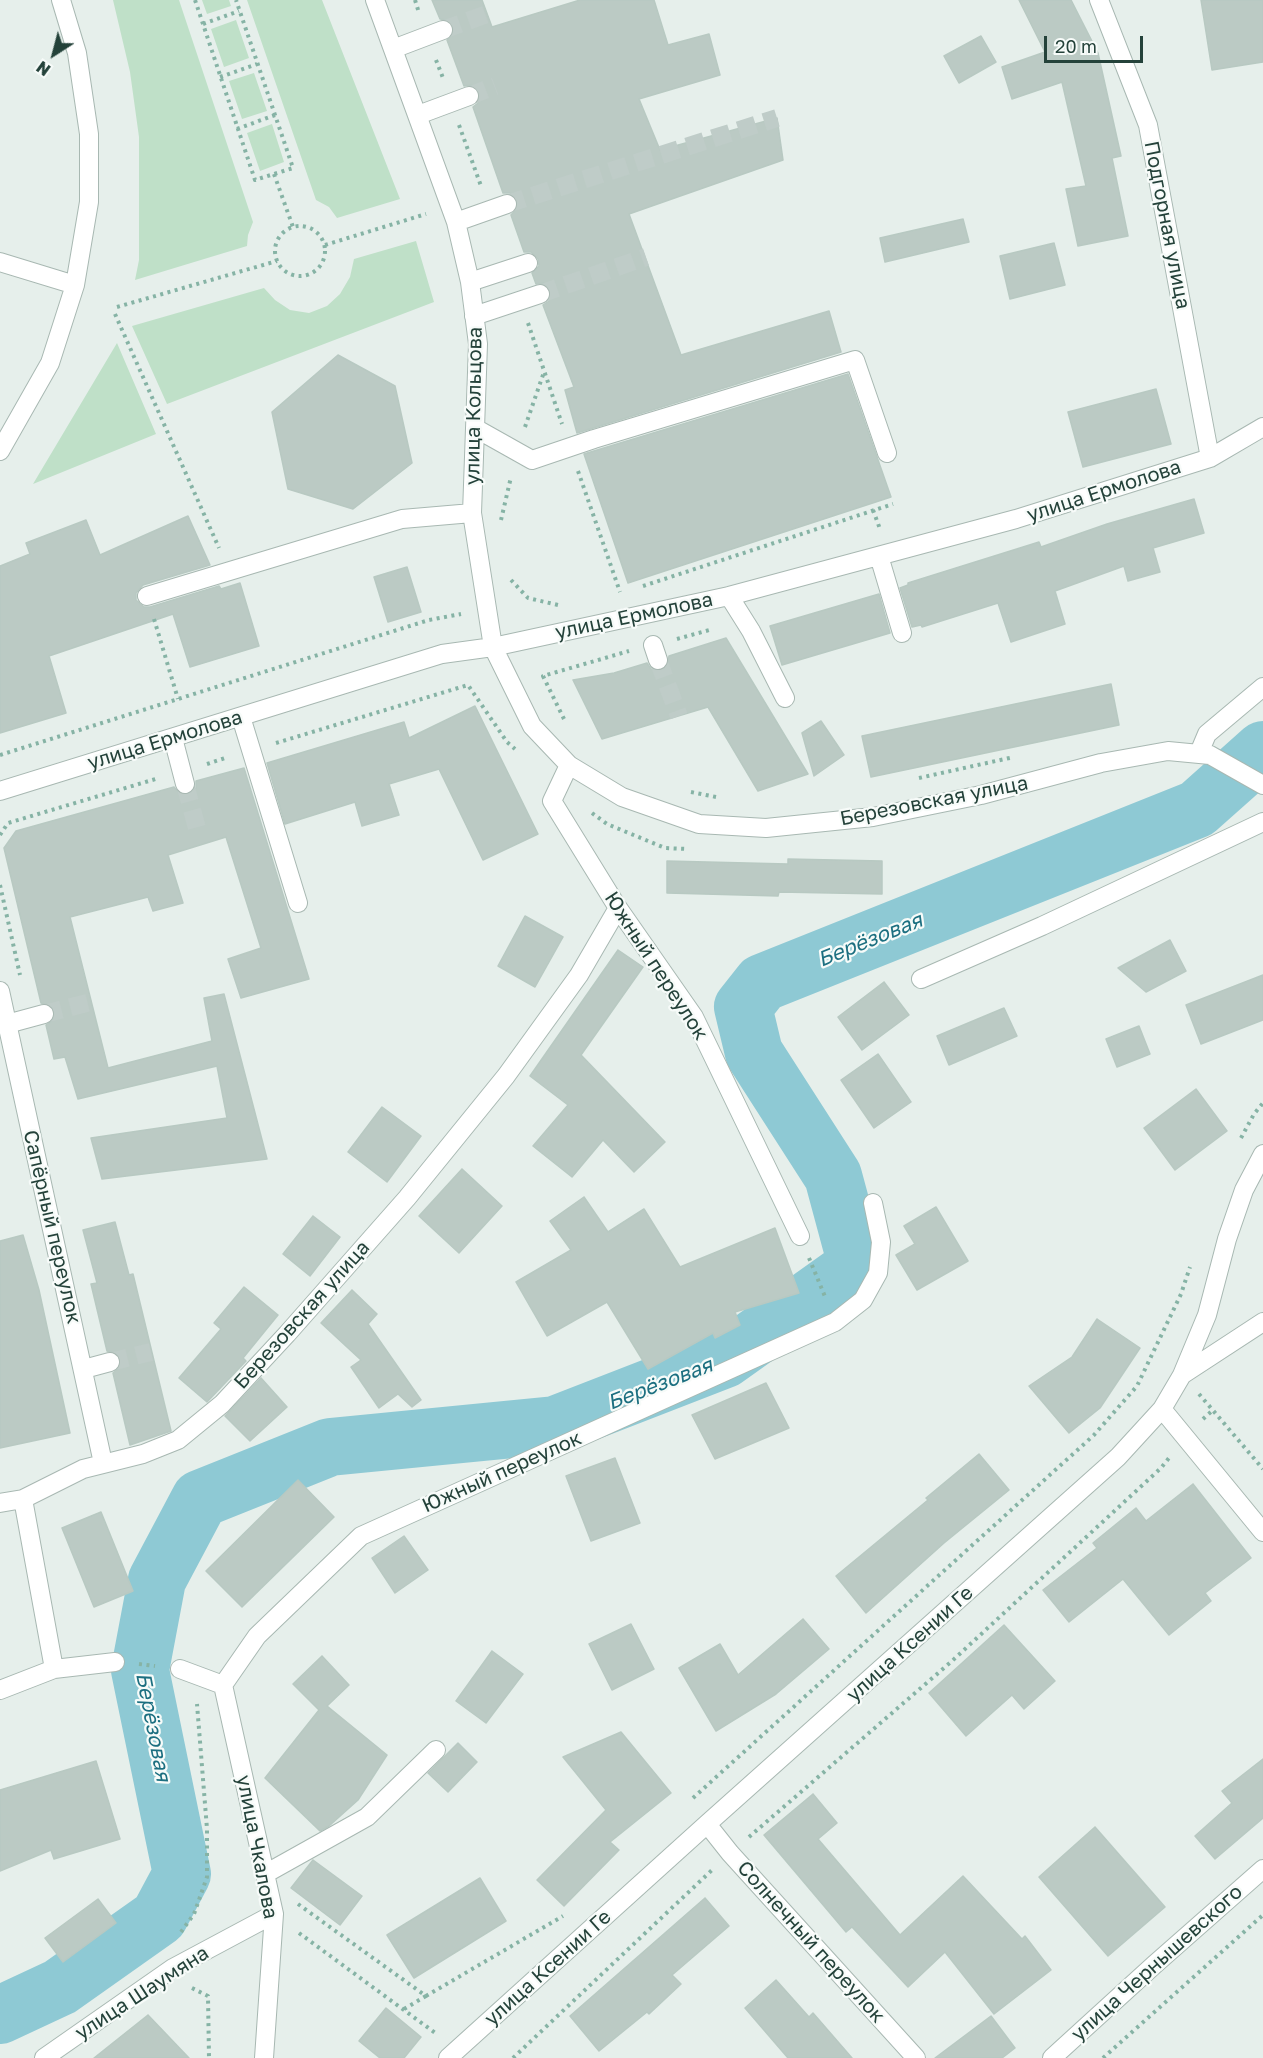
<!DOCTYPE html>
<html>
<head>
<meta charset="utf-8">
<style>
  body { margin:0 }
  #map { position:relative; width:1263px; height:2058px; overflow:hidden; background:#e6efeb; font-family:"Golos Text",sans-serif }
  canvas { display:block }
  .north { position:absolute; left:24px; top:24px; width:60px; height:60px; -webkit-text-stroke:4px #f7fbf9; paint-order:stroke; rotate:216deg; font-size:16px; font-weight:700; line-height:24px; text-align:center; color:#24423a }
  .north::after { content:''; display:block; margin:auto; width:21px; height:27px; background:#24423a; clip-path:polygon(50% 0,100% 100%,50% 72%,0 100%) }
  .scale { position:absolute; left:1044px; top:36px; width:99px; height:27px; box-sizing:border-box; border:3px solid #24423a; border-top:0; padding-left:8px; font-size:18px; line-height:21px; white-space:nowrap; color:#24423a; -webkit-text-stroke:4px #f7fbf9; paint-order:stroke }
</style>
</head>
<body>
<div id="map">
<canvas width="1263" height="2058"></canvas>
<div class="north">N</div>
<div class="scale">20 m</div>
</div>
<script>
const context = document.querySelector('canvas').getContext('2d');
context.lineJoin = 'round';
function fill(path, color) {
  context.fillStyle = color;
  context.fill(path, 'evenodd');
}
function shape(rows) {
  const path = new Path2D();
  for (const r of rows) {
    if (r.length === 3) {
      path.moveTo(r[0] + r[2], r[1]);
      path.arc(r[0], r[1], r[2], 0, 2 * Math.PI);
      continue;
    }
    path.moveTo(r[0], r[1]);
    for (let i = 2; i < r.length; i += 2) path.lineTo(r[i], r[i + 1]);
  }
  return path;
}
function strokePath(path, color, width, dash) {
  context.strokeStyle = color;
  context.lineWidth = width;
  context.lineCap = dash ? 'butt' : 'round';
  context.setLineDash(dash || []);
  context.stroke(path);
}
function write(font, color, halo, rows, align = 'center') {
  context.font = font + ' "Golos Text",sans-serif';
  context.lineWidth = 4.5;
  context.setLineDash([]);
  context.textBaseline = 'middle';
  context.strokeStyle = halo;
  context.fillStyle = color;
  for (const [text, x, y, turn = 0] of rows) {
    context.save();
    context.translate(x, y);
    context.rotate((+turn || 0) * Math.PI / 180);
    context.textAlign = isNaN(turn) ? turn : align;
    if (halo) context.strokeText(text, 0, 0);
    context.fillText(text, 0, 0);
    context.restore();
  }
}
fill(shape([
  [113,0,179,0,253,222,248,235,247,246,135,280,139,260,139,137,130,72],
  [202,0,229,0,231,6,207,14],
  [247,0,322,0,400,199,337,218,329,207,316,200],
  [236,20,249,58,224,67,211,29],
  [254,73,267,111,242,119,229,81],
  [272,124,284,162,260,171,247,133],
  [416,241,434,302,167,404,132,326,264,288,275,300,290,310,309,313,327,306,340,294,350,277,354,259],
  [117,343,156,434,33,484]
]), '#bfe0c8');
strokePath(shape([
  [0,2015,60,1987,159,1917,182,1874,140,1670,157,1580,200,1499,330,1447,555,1425,725,1359,857,1265,833,1176,754,1053,743,1007,762,983,1197,809,1263,750]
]), '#8ec9d4', 58);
const building = shape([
  [432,0,482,0,492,27,580,0,654,0,668,45,709,34,720,75,639,99,660,150,777,118,783,160,629,214,681,355,829,311,841,352,577,433,565,390,574,387,543,305,549,301,551,291,548,286,543,283,536,284,532,273,539,266,538,259,531,252,524,252,511,215,518,207,517,200,510,193,503,193,473,107,478,103,480,93,471,85,464,86,447,40,454,32,453,25,450,21,440,19,432,0],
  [1019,0,1071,0,1098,53,1121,156,1112,158,1128,236,1078,246,1066,189,1086,186,1062,82,1012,99,1002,67,1045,52,1019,0],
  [1201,0,1263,0,1263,62,1212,70,1201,0],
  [981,36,996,62,959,83,944,56,981,36],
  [963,219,969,242,885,262,880,238,963,219],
  [1054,243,1065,285,1010,299,1000,256,1054,243],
  [338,355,395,386,412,463,353,509,288,489,272,412,338,355],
  [848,374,891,497,628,583,584,454,848,374],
  [1156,389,1171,444,1083,467,1068,412,1156,389],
  [1194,499,1204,533,1153,548,1160,572,1128,581,1124,566,1055,591,1065,624,1011,642,998,603,922,627,921,625,912,627,900,588,908,585,908,583,1039,542,1041,547,1107,524,1194,499],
  [188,516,210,565,143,585,136,593,136,600,144,607,150,607,219,586,221,589,240,583,259,646,190,667,173,614,49,656,66,713,0,733,0,566,30,554,26,543,86,520,100,555,188,516],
  [407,567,421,612,388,622,374,577,407,567],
  [879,594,890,633,782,665,770,626,879,594],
  [726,638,808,774,758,791,708,707,602,739,573,680,614,673,647,663,651,669,661,671,667,667,669,656,726,638],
  [1111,684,1119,725,871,777,862,736,1111,684],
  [475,706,538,834,483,860,439,769,389,784,399,815,362,826,355,802,285,824,267,763,404,722,409,738,475,706],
  [821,721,844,755,814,776,802,733,821,721],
  [244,768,309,979,241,998,228,959,261,948,226,837,168,855,183,903,153,911,148,897,70,917,108,1068,212,1041,204,998,224,994,267,1159,102,1179,91,1138,227,1118,217,1066,78,1099,65,1057,54,1059,46,1025,52,1021,55,1012,51,1006,41,1003,4,848,16,831,174,787,181,795,188,795,196,788,196,781,244,768],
  [788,859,882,861,882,894,779,892,778,896,667,893,667,861,788,864,788,859],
  [525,916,563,937,535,987,498,966,525,916],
  [1170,940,1186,971,1146,992,1118,968,1170,940],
  [618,950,643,967,581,1055,665,1142,634,1172,603,1140,572,1177,533,1146,568,1105,530,1076,618,950],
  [1263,975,1263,1020,1201,1044,1186,1005,1263,975],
  [884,982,909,1015,862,1050,838,1017,884,982],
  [1004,1008,1017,1036,949,1065,937,1036,1004,1008],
  [1139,1026,1150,1054,1117,1067,1106,1039,1139,1026],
  [878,1054,911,1102,874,1128,841,1080,878,1054],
  [1196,1089,1227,1131,1175,1170,1144,1128,1196,1089],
  [382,1107,421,1136,387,1182,348,1152,382,1107],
  [462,1169,502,1206,459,1253,419,1216,462,1169],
  [584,1197,608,1232,644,1209,680,1267,775,1228,799,1293,735,1312,740,1325,715,1338,713,1333,648,1369,607,1302,547,1336,516,1282,571,1250,550,1221,584,1197],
  [936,1207,968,1261,917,1290,896,1255,915,1244,904,1226,936,1207],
  [313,1216,340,1237,310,1276,283,1254,313,1216],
  [115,1222,129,1275,133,1274,171,1431,130,1445,113,1373,118,1369,121,1360,117,1354,107,1351,91,1284,97,1283,83,1230,115,1222],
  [23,1235,39,1290,70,1433,0,1448,0,1241,23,1235],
  [244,1287,278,1315,243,1358,246,1361,207,1402,179,1378,221,1329,214,1323,244,1287],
  [352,1290,377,1314,368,1324,421,1400,412,1407,398,1394,379,1408,351,1367,361,1360,321,1323,352,1290],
  [1097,1319,1140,1348,1100,1408,1069,1433,1029,1386,1072,1357,1097,1319],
  [261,1378,287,1407,250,1441,225,1416,261,1378],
  [766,1383,789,1428,715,1459,692,1415,766,1383],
  [979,1454,1009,1490,944,1543,866,1613,836,1576,928,1500,926,1498,979,1454],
  [615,1458,640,1523,591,1541,566,1476,615,1458],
  [298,1480,334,1517,242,1607,206,1571,298,1480],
  [1193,1484,1251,1558,1205,1593,1211,1601,1169,1635,1123,1579,1069,1622,1043,1590,1097,1548,1093,1543,1136,1508,1146,1521,1193,1484],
  [101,1512,133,1591,94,1607,62,1528,101,1512],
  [404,1536,428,1570,395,1593,372,1558,404,1536],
  [803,1619,829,1649,776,1694,716,1731,679,1668,720,1644,738,1675,803,1619],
  [631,1624,654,1669,612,1690,589,1644,631,1624],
  [1004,1625,1055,1681,1024,1709,1012,1695,966,1736,929,1693,1004,1625],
  [492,1651,523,1674,486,1723,456,1701,492,1651],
  [322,1656,349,1685,327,1706,387,1755,358,1800,329,1826,320,1831,265,1778,319,1710,293,1684,322,1656],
  [621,1732,671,1793,610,1842,619,1850,564,1906,537,1880,606,1810,563,1757,621,1732],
  [458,1743,477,1762,448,1792,428,1773,458,1743],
  [1263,1759,1263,1818,1215,1859,1195,1836,1232,1803,1222,1791,1263,1759],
  [96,1761,120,1839,54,1859,51,1850,0,1871,0,1790,96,1761],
  [813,1794,837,1823,818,1839,900,1935,963,1876,1022,1939,1025,1936,1051,1970,994,2014,945,1952,908,1987,852,1927,846,1932,764,1835,813,1794],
  [1095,1827,1165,1907,1108,1956,1039,1877,1095,1827],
  [313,1860,362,1896,340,1925,291,1888,313,1860],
  [480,1878,506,1921,414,1978,387,1935,480,1878],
  [705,1898,729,1926,672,1975,681,1984,649,2014,647,2012,599,2051,570,2016,705,1898],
  [98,1899,116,1923,63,1962,45,1938,98,1899],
  [776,1980,809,2017,813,2013,852,2058,788,2058,745,2008,776,1980],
  [386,2008,421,2037,404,2058,380,2058,359,2041,386,2008],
  [148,2015,189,2058,94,2058,148,2015],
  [991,2016,1015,2048,1002,2058,935,2058,991,2016]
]);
fill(building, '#bbcac4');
strokePath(building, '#b8c9c2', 1.5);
strokePath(shape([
  [443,30,487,14],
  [469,96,495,86],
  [507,204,777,118],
  [540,294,646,257],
  [658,660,679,716],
  [185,784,198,832],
  [44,1014,91,1002],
  [110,1362,151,1352]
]), '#bfccc8', 18, [18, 9]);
const minor = shape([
  [375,0,456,222,470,282,478,344,472,513,493,647,532,726,569,765,622,797,699,824,766,828,873,817,981,795,1101,763,1168,751,1210,755,1263,785],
  [1099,0,1148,125,1210,458],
  [393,49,443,30],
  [418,115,469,96],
  [456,222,507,204],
  [0,262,75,285],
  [470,282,528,263],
  [474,316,540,294],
  [475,428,532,460,594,439,855,360,887,453],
  [0,451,50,363,75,285,89,202,89,134,77,53,61,0],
  [879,556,902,633],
  [147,596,402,519,472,513],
  [729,596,751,631,785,698],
  [653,645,658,660],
  [241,717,298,903],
  [173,738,185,784],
  [1199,753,1207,734,1263,687],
  [569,765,552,801,618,908,694,1017,800,1236],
  [0,791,442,654,493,647,729,596,1016,519,1210,458,1263,427],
  [921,979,1042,926,1263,822],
  [0,991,103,1463],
  [7,1024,44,1014],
  [84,1369,110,1362],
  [1182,1375,1263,1322],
  [1162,1409,1263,1532],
  [0,1503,23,1499],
  [54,1669,23,1499,83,1469,143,1454,178,1440,222,1404,287,1334,407,1198,506,1076,579,975,618,908],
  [180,1669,223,1685,274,1914,264,2058],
  [223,1685,257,1636,361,1536,835,1322,863,1300,878,1273,881,1242,873,1203],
  [0,1690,54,1669,115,1662],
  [707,1824,730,1853,916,2058],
  [265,1874,367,1817,436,1750],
  [44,2058,173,1968,274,1914],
  [448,2058,707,1824,1118,1457,1162,1409,1182,1375,1207,1315,1227,1239,1244,1190,1263,1154],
  [1052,2058,1154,1965,1263,1869]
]);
strokePath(minor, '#a8b8b2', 20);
strokePath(shape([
  [195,0,255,180,293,168,236,0],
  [415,0,419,13],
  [203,24,239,11],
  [436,60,443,78],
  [220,77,257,64],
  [459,125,481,186],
  [237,129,275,115],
  [274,174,293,227],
  [300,251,25],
  [325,245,426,214],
  [117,307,277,261],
  [115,314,219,548],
  [528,323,562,424],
  [525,427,544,372],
  [578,471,620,592],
  [873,510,880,529],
  [501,520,511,477],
  [511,580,528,598,558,605],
  [643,586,893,504],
  [154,619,178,699],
  [677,639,713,629],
  [564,719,543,676,629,651],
  [276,743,468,685,507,742,515,749],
  [0,755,429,620,461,614],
  [207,764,228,757],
  [919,778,1014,757],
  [691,792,716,797],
  [592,813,607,824,665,848,687,849],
  [0,835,8,823,159,778],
  [0,885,20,975],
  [1241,1138,1254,1114,1263,1103],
  [809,1258,826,1299],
  [1199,1394,1263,1469],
  [1203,1419,1214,1409],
  [139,1664,155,1666],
  [693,1798,1094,1435,1137,1386,1181,1294,1190,1267],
  [749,1837,952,1661,1161,1468,1169,1458],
  [298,1904,426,1996,563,1916],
  [181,1932,194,1914,207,1877,207,1829,197,1704],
  [299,1933,438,2035],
  [192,1988,208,1996,209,2058],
  [404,2009,426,1996],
  [513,2058,712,1870],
  [1103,2058,1263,1915]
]), '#86b3a5', 4, [3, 4.5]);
strokePath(minor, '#fff', 18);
write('20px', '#24423a', '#f7fbf9', [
  ["Подгорная улица",1167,225,79],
  ["улица Кольцова",474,406,-89],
  ["улица Ермолова",1104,491,-18],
  ["улица Ермолова",634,616,-12],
  ["улица Ермолова",165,740,-17],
  ["Березовская улица",934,801,-11],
  ["Южный переулок",656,966,57],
  ["Сапёрный переулок",52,1227,77],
  ["Березовская улица",302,1315,-48],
  ["Южный переулок",502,1472,-24],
  ["улица Ксении Ге",910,1644,-42],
  ["улица Чкалова",257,1847,79],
  ["Солнечный переулок",811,1942,48],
  ["улица Чернышевского",1157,1963,-42],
  ["улица Ксении Ге",548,1968,-42],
  ["улица Шаумяна",142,1993,-33]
]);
write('italic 21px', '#1c6f80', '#f7fbf9', [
  ["Берёзовая",870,940,-22],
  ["Берёзовая",660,1384,-21],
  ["Берёзовая",153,1727,79]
]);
</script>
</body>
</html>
